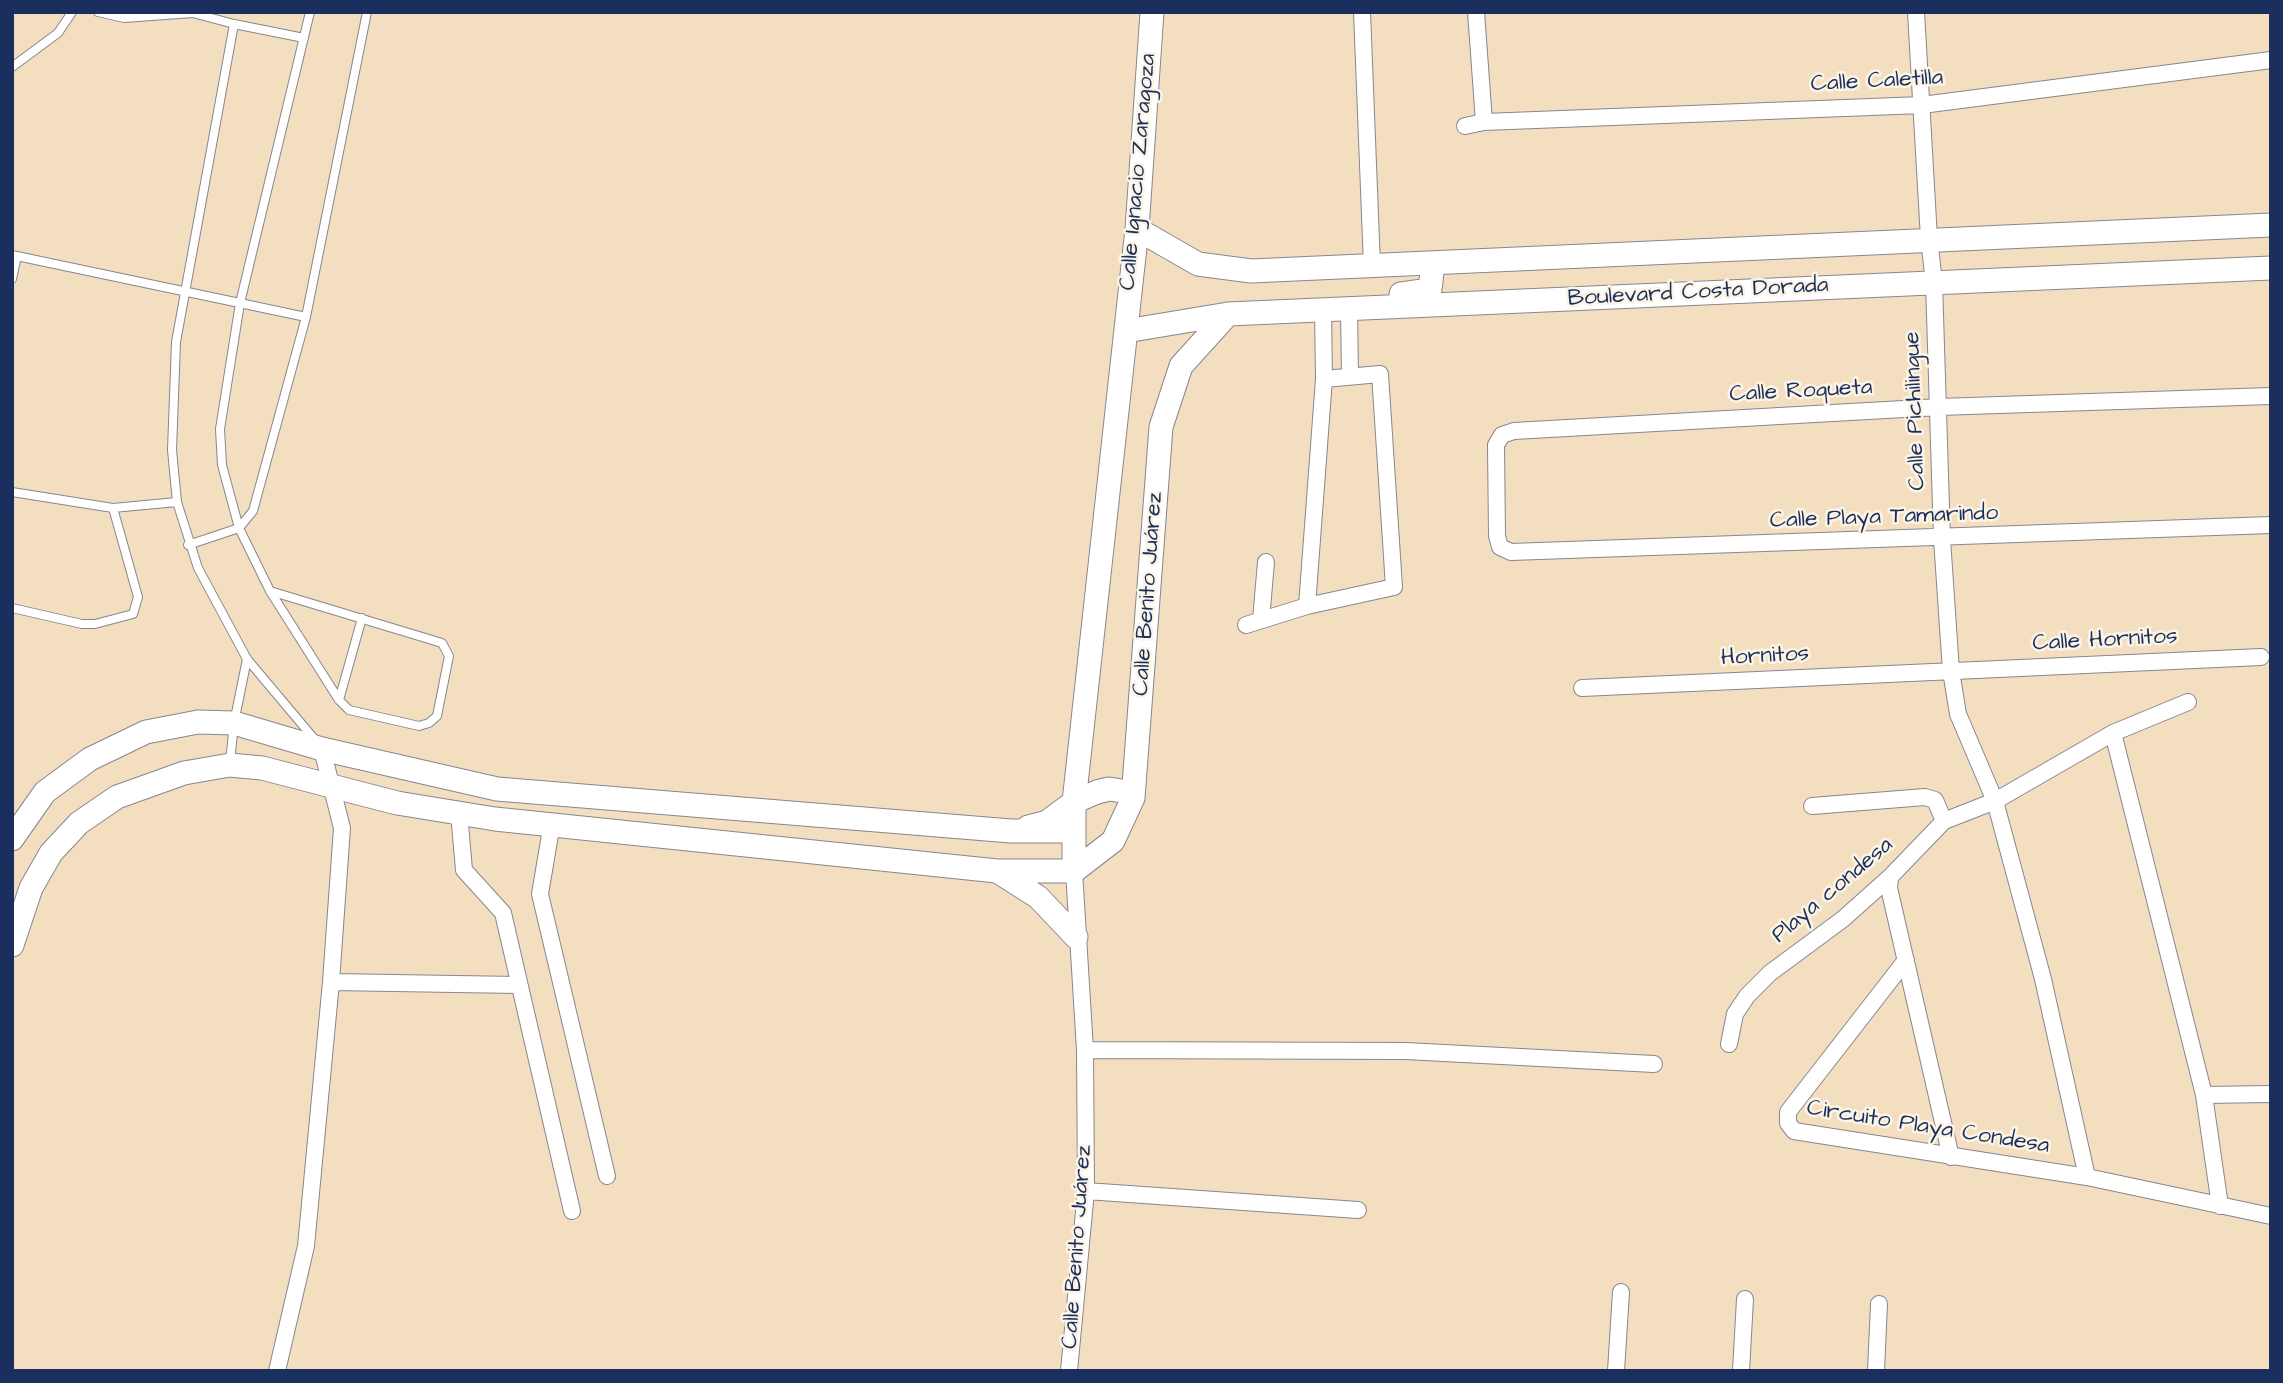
<!DOCTYPE html>
<html>
<head>
<meta charset="utf-8">
<style>
  body { margin:0 }
  #map { position:relative; width:2283px; height:1383px; overflow:hidden; background:#f4dec0; font-family:"Architects Daughter",sans-serif }
  canvas { display:block }
  .frame { position:absolute; inset:0; border:14px solid #1b2f5e; pointer-events:none }
</style>
</head>
<body>
<div id="map">
<canvas width="2283" height="1383"></canvas>
<div class="frame"></div>
</div>
<script>
const context = document.querySelector('canvas').getContext('2d');
context.lineJoin = 'round';
function shape(rows) {
  const path = new Path2D();
  for (const r of rows) {
    path.moveTo(r[0], r[1]);
    for (let i = 2; i < r.length; i += 2) path.lineTo(r[i], r[i + 1]);
  }
  return path;
}
function strokePath(path, color, width, dash) {
  context.strokeStyle = color;
  context.lineWidth = width;
  context.lineCap = dash ? 'butt' : 'round';
  context.setLineDash(dash || []);
  context.stroke(path);
}
function write(font, color, halo, rows, align = 'center') {
  context.font = font + ' "Architects Daughter",sans-serif';
  context.lineWidth = 5;
  context.setLineDash([]);
  context.textBaseline = 'middle';
  context.strokeStyle = halo;
  context.fillStyle = color;
  for (const [text, x, y, turn = 0] of rows) {
    context.save();
    context.translate(x, y);
    context.rotate((+turn || 0) * Math.PI / 180);
    context.textAlign = isNaN(turn) ? turn : align;
    if (halo) context.strokeText(text, 0, 0);
    context.fillText(text, 0, 0);
    context.restore();
  }
}
const lane = shape([
  [98,12,124,18,193,13,234,24,176,342,172,450,177,502,198,568,247,659,316,741],
  [234,24,304,38],
  [12,67,58,33,72,12],
  [12,255,306,317],
  [12,279,17,256],
  [12,492,113,508,177,502],
  [188,545,239,528,253,511,306,317,367,12],
  [270,591,442,643,449,656,437,716,429,723,419,726,349,710,339,700,270,591,239,528,222,465,220,429,240,303,310,12],
  [12,608,82,624,95,624,133,614,138,597,113,508],
  [339,700,362,618],
  [230,762,234,723,247,659]
]);
const street = shape([
  [1362,12,1372,266],
  [1476,12,1484,122],
  [1916,12,1929,239,1934,282,1942,539,1951,671,1958,714,1995,801,2043,979,2087,1177],
  [1465,126,1484,122,1922,105,2271,60],
  [1349,310,1350,376],
  [2271,396,1939,407,1514,431,1502,435,1496,445,1497,536,1500,547,1511,552,2271,525],
  [1307,606,1324,379,1323,310],
  [1261,620,1266,562],
  [1246,625,1307,606,1394,587,1380,374,1324,379],
  [1582,688,2261,657],
  [2113,733,2204,1095,2220,1206],
  [1812,806,1925,797,1935,800,1944,821],
  [459,813,464,870,503,913,572,1211],
  [552,823,540,894,607,1176],
  [1890,877,1889,888,1951,1157],
  [1906,960,1788,1112,1788,1123,1794,1131,2087,1177,2271,1216],
  [331,982,518,985],
  [1729,1044,1735,1014,1747,996,1770,973,1843,919,1890,877,1944,821,1995,801,2113,733,2188,702],
  [1085,1050,1406,1051,1654,1064],
  [2204,1095,2271,1094],
  [1086,1191,1358,1210],
  [277,1371,306,1246,331,982,342,828,322,749],
  [1069,1371,1086,1191,1085,1050,1074,871],
  [1616,1371,1621,1292],
  [1741,1371,1745,1299],
  [1876,1371,1879,1304]
]);
const secondary = shape([
  [1137,229,1198,264,1251,271,2271,225],
  [1401,294,1430,290,1433,263],
  [1126,331,1228,314,2271,268],
  [1028,827,1047,822,1074,802,1097,792,1109,789,1122,791,1133,798],
  [12,839,45,792,90,759,146,732,198,722,234,723,322,749,497,789,1011,831,1073,831],
  [997,871,1038,897,1076,937],
  [1074,871,1074,802,1137,229,1152,12],
  [1074,871,1113,841,1133,798,1161,427,1181,366,1228,314],
  [12,945,31,888,51,853,79,823,117,797,184,773,230,765,262,768,397,803,495,819,997,871,1074,871]
]);
strokePath(lane, '#88868f', 10);
strokePath(street, '#88868f', 18);
strokePath(secondary, '#88868f', 25);
strokePath(lane, '#fff', 8);
strokePath(street, '#fff', 16);
strokePath(secondary, '#fff', 23);
write('23px', '#1b2f5e', '#fcf5e5', [
  ["Calle Caletilla",1877,82,-3],
  ["Calle Ignacio Zaragoza",1139,172,-85],
  ["Boulevard Costa Dorada",1698,293,-3],
  ["Calle Roqueta",1801,392,-3],
  ["Calle Pichilingue",1916,411,-92],
  ["Calle Playa Tamarindo",1884,518,-2],
  ["Calle Benito Juárez",1149,594,-86],
  ["Calle Hornitos",2105,641,-3],
  ["Hornitos",1765,657,-3],
  ["Playa condesa",1833,891,-40],
  ["Circuito Playa Condesa",1928,1128,9],
  ["Calle Benito Juárez",1078,1247,-86]
]);
</script>
</body>
</html>
